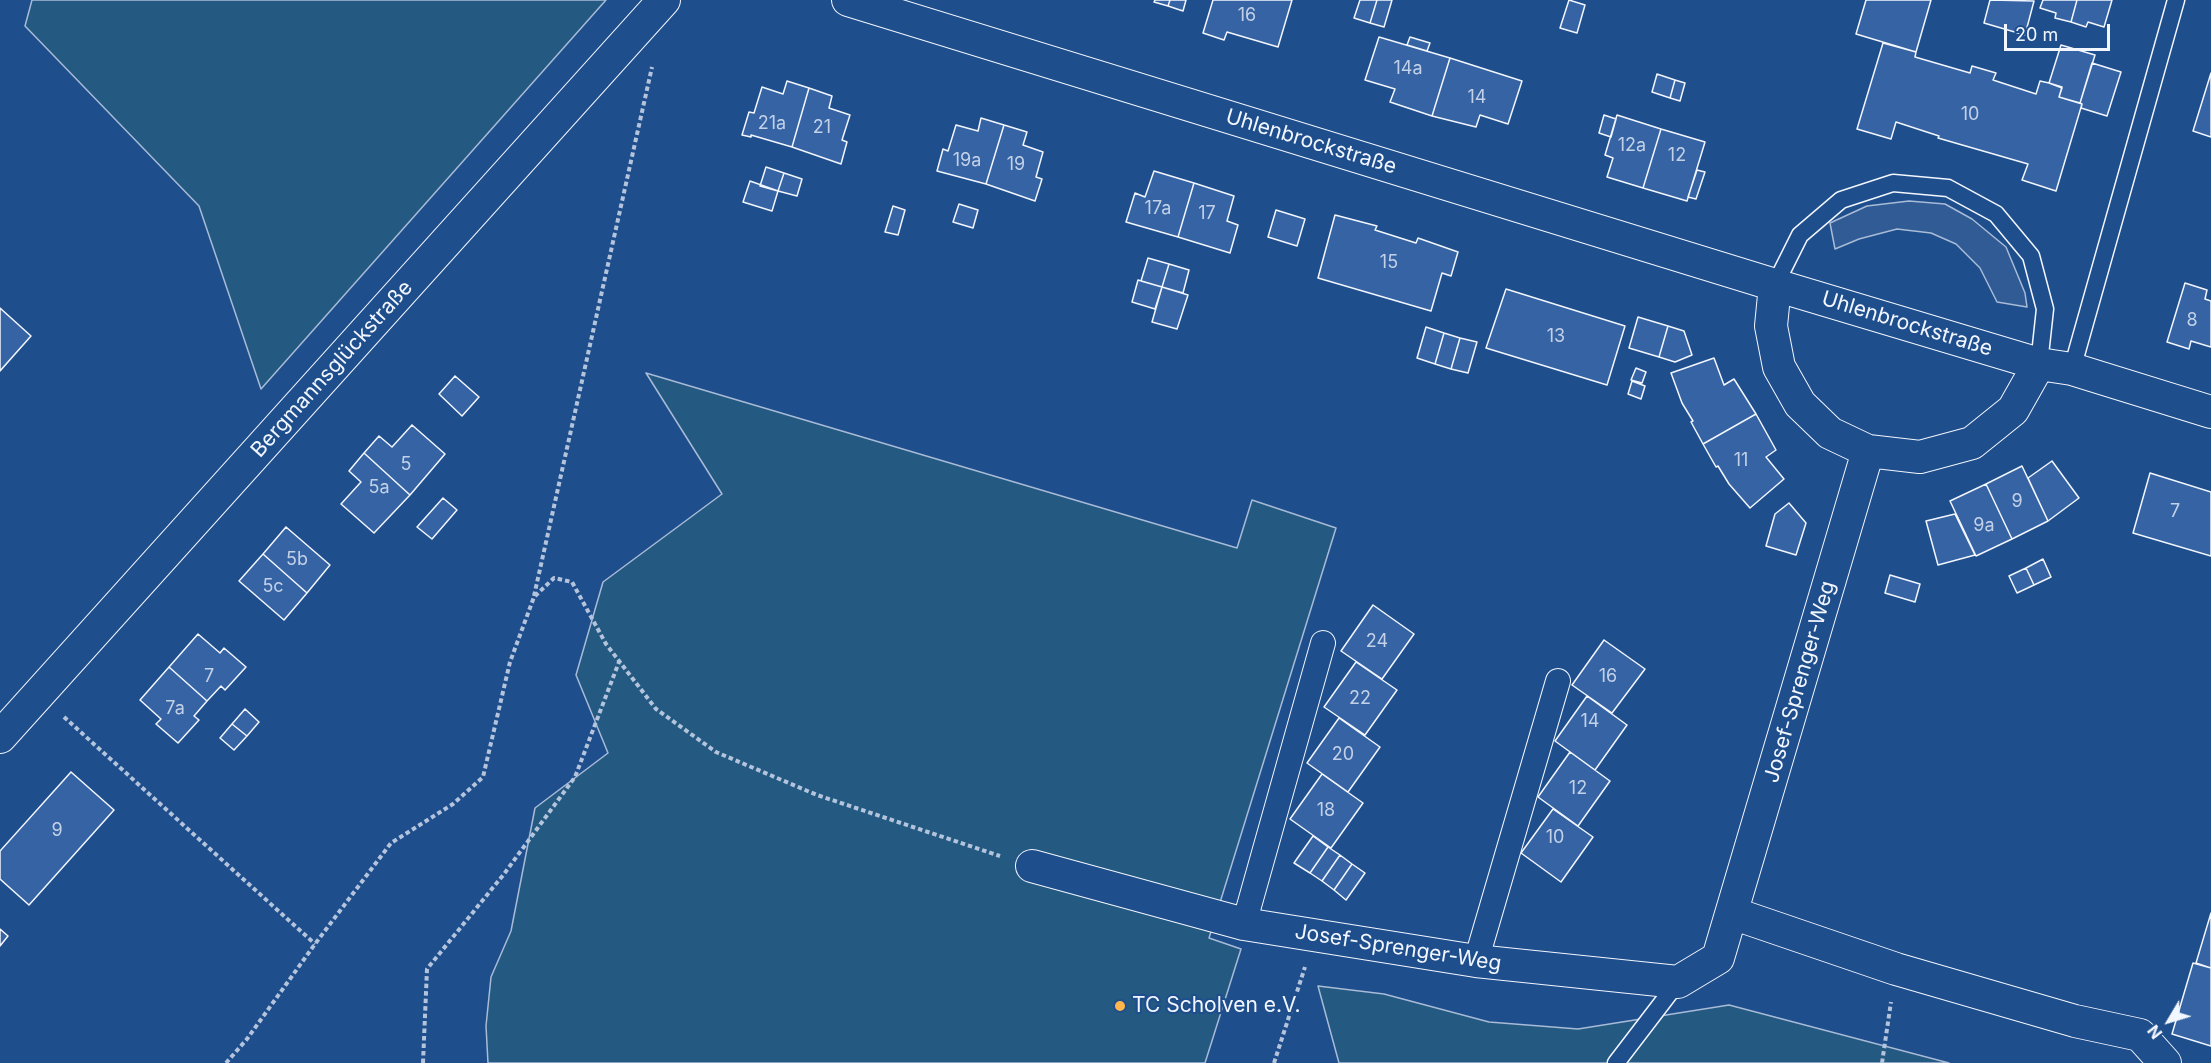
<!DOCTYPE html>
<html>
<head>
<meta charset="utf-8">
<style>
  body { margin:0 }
  #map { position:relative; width:2211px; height:1063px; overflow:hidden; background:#1f4e8c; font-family:Inter,sans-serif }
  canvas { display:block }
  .north { position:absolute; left:2139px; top:991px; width:60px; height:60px; -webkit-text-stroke:4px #1f4e8c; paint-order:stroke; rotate:232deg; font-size:16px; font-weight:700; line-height:24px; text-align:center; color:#f2f6ff }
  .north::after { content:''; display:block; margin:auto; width:21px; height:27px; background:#f2f6ff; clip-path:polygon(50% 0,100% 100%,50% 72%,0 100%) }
  .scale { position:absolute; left:2004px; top:24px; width:106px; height:27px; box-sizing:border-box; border:3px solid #f2f6ff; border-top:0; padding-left:8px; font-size:18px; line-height:21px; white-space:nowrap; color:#f2f6ff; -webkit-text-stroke:4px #1f4e8c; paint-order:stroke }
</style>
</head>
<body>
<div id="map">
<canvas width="2211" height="1063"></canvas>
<div class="north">N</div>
<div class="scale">20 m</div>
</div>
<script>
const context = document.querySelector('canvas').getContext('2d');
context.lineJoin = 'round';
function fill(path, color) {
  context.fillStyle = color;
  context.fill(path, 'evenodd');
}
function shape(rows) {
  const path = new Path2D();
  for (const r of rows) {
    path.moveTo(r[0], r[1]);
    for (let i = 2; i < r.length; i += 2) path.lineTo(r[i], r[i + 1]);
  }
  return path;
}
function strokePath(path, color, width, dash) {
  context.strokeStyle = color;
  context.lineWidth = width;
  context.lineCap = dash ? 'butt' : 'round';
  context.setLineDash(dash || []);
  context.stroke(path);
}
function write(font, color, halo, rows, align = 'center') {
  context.font = font + ' Inter,sans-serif';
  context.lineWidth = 4.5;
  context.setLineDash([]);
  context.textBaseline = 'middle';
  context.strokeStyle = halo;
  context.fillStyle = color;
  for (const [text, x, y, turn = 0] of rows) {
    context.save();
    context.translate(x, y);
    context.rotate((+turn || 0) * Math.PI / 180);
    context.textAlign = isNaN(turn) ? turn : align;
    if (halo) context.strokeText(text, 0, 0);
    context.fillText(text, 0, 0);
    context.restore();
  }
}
const green = shape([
  [32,0,606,0,261,389,199,206,25,26,32,0],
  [646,373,1237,548,1252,500,1336,528,1209,938,1241,949,1205,1063,488,1063,486,1026,491,977,511,931,535,808,608,753,576,675,603,582,722,494,646,373],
  [1318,986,1384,994,1489,1022,1578,1029,1729,1005,1949,1063,1339,1063,1318,986]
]);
fill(green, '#245a82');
strokePath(green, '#a8bbd7', 1.5);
const parking = shape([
  [1909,201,1945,204,1972,219,2006,247,2025,293,2027,307,1997,302,1980,268,1956,244,1931,233,1897,229,1859,239,1835,249,1830,223,1867,206,1909,201]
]);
fill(parking, '#305b95');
strokePath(parking, '#a8bbd7', 1.5);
const building = shape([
  [1155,0,1170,0,1168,6,1154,2,1155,0],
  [1170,0,1186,0,1183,11,1168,6,1170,0],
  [1213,0,1292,0,1278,47,1227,32,1224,40,1203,33,1213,0],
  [1360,0,1377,0,1370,23,1354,18,1360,0],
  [1377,0,1392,0,1384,27,1370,23,1377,0],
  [1569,0,1585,5,1577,33,1560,28,1569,0],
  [1866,0,1931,0,1916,52,1856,34,1866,0],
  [1990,0,2034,1,2025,35,1984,23,1990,0],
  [2043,0,2077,0,2071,22,2055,18,2056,13,2040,8,2043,0],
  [2077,0,2112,0,2104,27,2088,22,2086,27,2071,22,2077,0],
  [1379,37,1450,58,1432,116,1390,102,1395,89,1365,80,1379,37],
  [1410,37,1430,43,1427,51,1407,45,1410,37],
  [1883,43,1916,52,1915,57,1970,73,1972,66,1996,73,1993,80,2036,94,2040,81,2049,83,2062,88,2059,97,2082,104,2056,191,2022,180,2028,164,1938,138,1939,136,1896,122,1891,139,1857,129,1883,43],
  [2061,45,2095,55,2080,103,2059,97,2062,87,2049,83,2061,45],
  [1450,58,1522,81,1508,124,1480,115,1476,127,1432,116,1450,58],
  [2092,63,2121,72,2107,116,2081,108,2082,104,2080,103,2092,63],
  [2211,73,2211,137,2193,131,2211,73],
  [1657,74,1675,80,1670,98,1652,92,1657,74],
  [1675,80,1685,83,1680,101,1670,98,1675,80],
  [787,81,809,88,792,147,751,135,751,137,742,135,749,112,754,113,762,87,783,94,787,81],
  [809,88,832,96,829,108,850,115,842,140,847,142,841,164,792,147,809,88],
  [1604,115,1616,119,1611,137,1599,133,1604,115],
  [1617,115,1661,129,1643,188,1607,177,1613,158,1605,155,1617,115],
  [981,118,1004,125,986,184,937,171,943,149,948,151,956,125,978,131,981,118],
  [1004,125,1027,132,1023,145,1043,152,1036,177,1042,179,1035,201,986,184,1004,125],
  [1661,129,1705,142,1687,201,1643,188,1661,129],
  [766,167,784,173,778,191,760,186,766,167],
  [1697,170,1705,172,1696,199,1688,197,1697,170],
  [1154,171,1194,183,1178,237,1126,222,1135,193,1145,197,1154,171],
  [784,173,802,179,797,196,778,191,784,173],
  [750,181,778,191,772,211,743,202,750,181],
  [1194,183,1234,196,1227,221,1238,225,1230,253,1178,237,1194,183],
  [959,204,978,210,973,228,953,222,959,204],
  [893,206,905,210,898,235,885,232,893,206],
  [1276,210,1305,219,1297,246,1268,237,1276,210],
  [1335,215,1377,226,1375,230,1416,243,1418,238,1458,252,1451,276,1442,273,1431,311,1318,278,1335,215],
  [1148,258,1169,264,1162,287,1141,281,1148,258],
  [1169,264,1189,270,1183,293,1162,287,1169,264],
  [1138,280,1162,287,1155,309,1132,302,1138,280],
  [2185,283,2207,290,2205,299,2211,301,2211,347,2191,341,2189,349,2167,342,2185,283],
  [1162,287,1188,295,1177,329,1152,322,1162,287],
  [1506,289,1625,326,1607,385,1486,348,1506,289],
  [0,308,31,336,0,371,0,308],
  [1638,317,1668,326,1659,357,1629,348,1638,317],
  [1668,326,1684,331,1692,355,1675,362,1659,357,1668,326],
  [1426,327,1444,333,1435,364,1417,358,1426,327],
  [1444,333,1460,338,1451,369,1435,364,1444,333],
  [1460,338,1477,342,1468,373,1451,369,1460,338],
  [1714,358,1724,385,1734,379,1756,414,1703,444,1691,422,1693,421,1682,403,1671,373,1714,358],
  [1636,368,1646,372,1642,383,1631,380,1636,368],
  [455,376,479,397,462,416,439,394,455,376],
  [1632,381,1645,386,1641,399,1628,394,1632,381],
  [1756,414,1776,450,1766,457,1784,479,1750,508,1729,484,1718,466,1716,467,1703,444,1756,414],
  [412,425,445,454,410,495,364,453,379,436,392,447,412,425],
  [364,453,410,495,374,533,341,504,361,482,349,471,364,453],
  [2052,461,2079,498,2048,521,2028,478,2052,461],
  [2022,466,2048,521,2012,539,1986,484,2022,466],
  [2150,473,2211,492,2211,556,2133,533,2150,473],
  [1986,484,2012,539,1976,556,1950,501,1986,484],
  [443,498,457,510,432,539,417,527,443,498],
  [1789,503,1806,523,1796,555,1766,546,1775,514,1789,503],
  [1955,514,1975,555,1938,565,1926,521,1955,514],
  [286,527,330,565,307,593,263,554,286,527],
  [263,554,307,593,284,620,239,581,263,554],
  [2043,559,2051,577,2034,585,2026,568,2043,559],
  [2026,568,2034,585,2017,593,2009,576,2026,568],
  [1890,575,1920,584,1915,602,1885,593,1890,575],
  [1373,605,1414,634,1382,679,1341,651,1373,605],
  [198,634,220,653,224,648,246,667,225,690,221,686,207,701,169,667,198,634],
  [1604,640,1645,669,1612,713,1572,685,1604,640],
  [1356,662,1397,690,1365,735,1324,707,1356,662],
  [169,667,207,701,194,716,199,720,178,743,156,724,161,719,140,700,169,667],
  [1587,696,1627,725,1595,770,1555,741,1587,696],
  [245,709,259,722,247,736,232,724,245,709],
  [1339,718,1380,747,1348,792,1307,763,1339,718],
  [232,724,247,736,234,750,220,738,232,724],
  [1570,752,1610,781,1578,826,1538,797,1570,752],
  [71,772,114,810,29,905,0,879,0,851,71,772],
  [1322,774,1363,803,1331,848,1290,819,1322,774],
  [1553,809,1593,837,1561,882,1521,853,1553,809],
  [1313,836,1328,847,1310,873,1294,863,1313,836],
  [1328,847,1340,855,1322,881,1310,873,1328,847],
  [1340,855,1352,864,1334,890,1322,881,1340,855],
  [1352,864,1365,873,1346,900,1334,890,1352,864],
  [2211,913,2211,968,2196,963,2211,913],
  [0,929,8,936,0,946,0,929],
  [2193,963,2211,968,2211,1046,2172,1034,2193,963]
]);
fill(building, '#3563a3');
strokePath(building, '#f2f6ff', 1.5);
const service = shape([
  [1775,285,1800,235,1841,200,1893,183,1948,188,1996,214,2031,256,2045,309,2039,364],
  [2072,369,2176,0],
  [1616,1063,1678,982]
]);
const pedestrian = shape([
  [1244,924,1323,643],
  [1476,961,1558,681]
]);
const minor = shape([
  [848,0,1775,285,2039,364,2072,369,2211,412],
  [1775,285,1771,326,1779,367,1800,404,1830,433,1868,451,1920,457,1972,443,2013,410,2039,364],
  [0,737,664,0],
  [1032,866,1244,924,1476,961,1678,982,1718,958,1868,451],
  [1732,913,1896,969,2075,1021,2140,1035,2165,1063]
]);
strokePath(service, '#f2f6ff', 19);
strokePath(pedestrian, '#f2f6ff', 26);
strokePath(minor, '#f2f6ff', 34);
strokePath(shape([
  [534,596,652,67],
  [64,717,315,944],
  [226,1063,247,1039,315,944,391,843,453,804,483,777,510,662,534,597,554,578,572,582,606,644,656,709,716,752,817,795,1000,856],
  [423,1063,427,969,504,874,575,777,619,662],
  [1274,1063,1305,967],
  [1882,1063,1891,1002]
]), '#b3c4dc', 4, [4.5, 3]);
strokePath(service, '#1f4e8c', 16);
strokePath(pedestrian, '#1f4e8c', 24);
strokePath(minor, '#1f4e8c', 32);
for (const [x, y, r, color] of [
  [1120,1006,6,"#ffb74d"]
]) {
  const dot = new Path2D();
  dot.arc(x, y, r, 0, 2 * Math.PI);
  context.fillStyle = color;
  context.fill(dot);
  strokePath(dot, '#1f4e8c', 2);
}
write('18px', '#c3d1e8', null, [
  ["16",1247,16],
  ["14a",1408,69],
  ["14",1477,98],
  ["10",1970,115],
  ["21a",772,124],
  ["21",822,128],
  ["12a",1632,146],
  ["12",1677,156],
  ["19a",967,161],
  ["19",1016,165],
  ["17a",1158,209],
  ["17",1207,214],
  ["15",1389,263],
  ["8",2192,321],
  ["13",1556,337],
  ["11",1741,461],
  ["5",406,465],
  ["5a",379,488],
  ["9",2017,502],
  ["7",2175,512],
  ["9a",1984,526],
  ["5b",297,560],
  ["5c",273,587],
  ["24",1377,642],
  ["7",209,677],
  ["16",1608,677],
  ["22",1360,699],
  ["7a",175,709],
  ["14",1590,722],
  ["20",1343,755],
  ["12",1578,789],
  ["18",1326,811],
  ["9",57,831],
  ["10",1555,838]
]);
write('21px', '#f2f6ff', '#1f4e8c', [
  ["Uhlenbrockstraße",1311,142,17],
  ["Uhlenbrockstraße",1907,324,17],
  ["Bergmannsglückstraße",332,369,-48],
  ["Josef-Sprenger-Weg",1800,682,-74],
  ["Josef-Sprenger-Weg",1398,948,9]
]);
write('21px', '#f2f6ff', '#1f4e8c', [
  ["TC Scholven e.V.",1132,1006]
], 'left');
</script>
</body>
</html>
